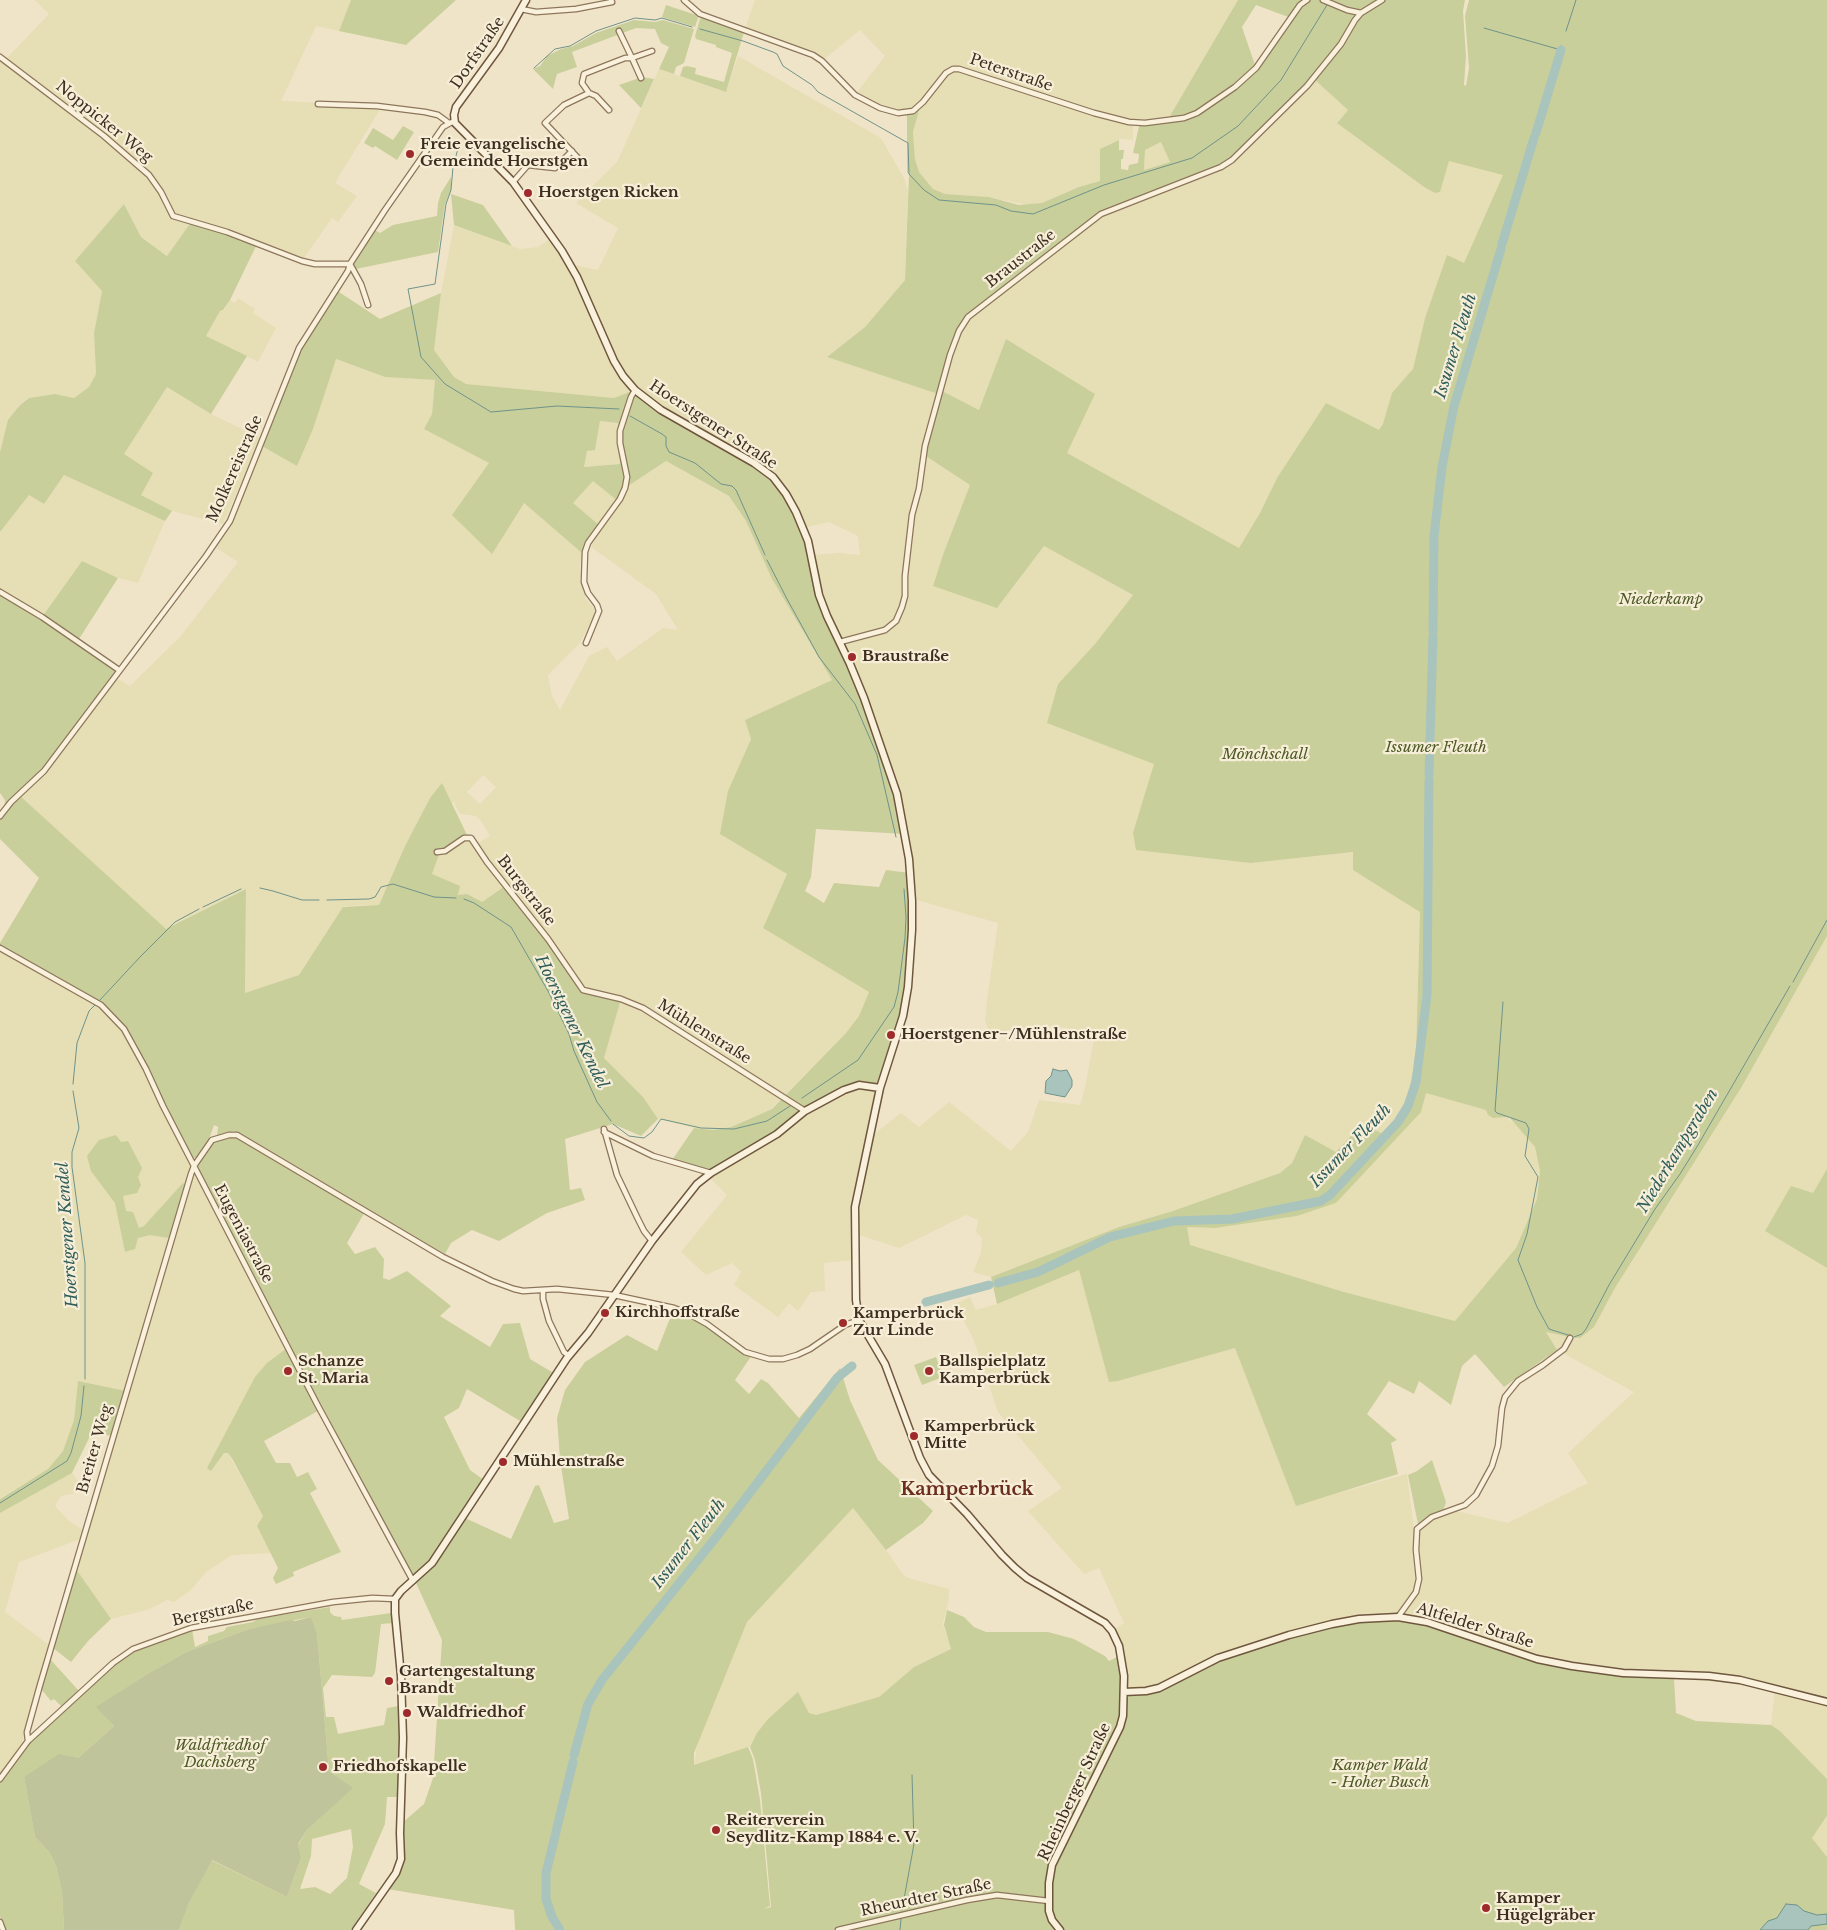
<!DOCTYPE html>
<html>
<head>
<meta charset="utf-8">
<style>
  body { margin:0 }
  canvas { display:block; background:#f0e4c8 }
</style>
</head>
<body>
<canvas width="1827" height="1930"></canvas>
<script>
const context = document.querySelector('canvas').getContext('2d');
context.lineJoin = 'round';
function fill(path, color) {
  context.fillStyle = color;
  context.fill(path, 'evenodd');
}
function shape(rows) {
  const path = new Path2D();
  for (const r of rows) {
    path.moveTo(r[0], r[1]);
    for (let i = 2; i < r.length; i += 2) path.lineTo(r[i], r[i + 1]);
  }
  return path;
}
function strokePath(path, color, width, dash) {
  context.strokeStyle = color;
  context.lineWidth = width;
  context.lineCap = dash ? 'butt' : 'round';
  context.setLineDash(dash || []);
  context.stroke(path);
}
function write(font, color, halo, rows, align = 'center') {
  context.font = font + ' "Libre Baskerville",serif';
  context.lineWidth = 4.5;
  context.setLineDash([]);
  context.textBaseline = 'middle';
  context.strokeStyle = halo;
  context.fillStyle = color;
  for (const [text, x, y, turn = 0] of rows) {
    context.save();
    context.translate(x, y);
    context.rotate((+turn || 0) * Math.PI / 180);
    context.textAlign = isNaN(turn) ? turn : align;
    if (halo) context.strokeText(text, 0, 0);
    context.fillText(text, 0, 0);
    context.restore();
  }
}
fill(shape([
  [35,0,351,0,339,31,316,26,281,101,382,106,335,183,357,196,338,222,332,218,302,261,227,232,168,256,141,237,124,204,75,261,102,291,94,333,96,374,89,387,74,398,55,394,28,398,19,405,2,442,0,452,0,57,5,60,49,14],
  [755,0,1238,0,1167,121,1129,122,955,70,1102,118,1133,125,1133,140,1120,139,1100,149,1100,181,1079,187,1042,203,1027,205,989,197,945,194,933,189,919,172,915,159,913,132,920,107,950,71,918,107,905,113,880,108,855,95,885,56,860,30,822,61,745,29],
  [738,56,881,138,904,178,908,191,905,280,865,327,827,357,939,394,970,485,944,552,997,608,1044,546,1133,595,1095,644,1058,684,1154,764,1148,789,1197,856,1251,863,1354,852,1353,870,1420,911,1416,1053,1407,1104,1383,1134,1361,1125,1336,1152,1305,1135,1292,1163,1280,1173,1173,1211,1119,1227,991,1277,973,1272,981,1253,982,1238,976,1232,978,1220,966,1215,899,1248,856,1234,873,1135,901,1113,919,1127,949,1102,1011,1151,1028,1132,1039,1100,1080,1105,1085,1088,1095,1033,1059,1027,1037,1026,990,1033,985,1021,987,1000,998,923,917,900,916,890,910,873,900,796,894,771,861,681,840,642,821,596,813,555,839,553,860,555,858,536,829,522,803,528,614,398,466,384,454,377,434,350,441,293,454,225,520,249,538,247,553,237,570,264,598,270,618,228,576,203,617,162,659,69,726,92],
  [1314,79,1348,110,1337,122,1424,187,1435,193,1440,191,1453,147,1505,171,1463,265,1434,293,1425,318,1410,382,1379,431,1326,403,1277,478,1260,513,1239,548,1067,453,1007,340,979,410,939,390,963,323,1079,230],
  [1162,142,1170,162,1144,170,1145,150],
  [238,298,255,309,253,313,276,328,258,362,206,336,220,311,224,310,230,300,235,303],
  [335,359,385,377,435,380,432,414,424,429,490,463,452,515,524,503,582,553,580,566,580,579,586,599,596,611,580,643,548,675,552,696,560,710,589,656,607,647,617,661,663,628,678,630,656,594,591,547,599,525,572,503,593,480,625,488,666,461,729,496,746,521,772,579,832,680,745,720,751,739,728,791,787,874,763,928,869,992,859,1016,846,1033,771,1109,731,1127,713,1130,694,1128,658,1119,643,1097,604,1058,621,999,583,990,476,844,490,836,481,821,476,816,460,814,454,803,458,799,451,804,442,784,430,798,405,846,379,905,344,906,299,975,245,993,246,889,166,930,19,795,114,677,130,686,181,636,238,562,215,547,230,521,260,445,297,466,313,429],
  [483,775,496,787,480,804,467,792],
  [167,387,211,414,261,438,223,524,172,511,141,495,124,454],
  [600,421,619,423,620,464,584,467,587,450,595,450],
  [64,475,165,521,138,583,118,578,82,561,42,617,0,592,0,532,29,495,44,504],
  [464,840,471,840,505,886,482,902,458,895,432,874,439,855,438,852],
  [1827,936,1827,1169,1813,1193,1765,1231,1827,1268,1827,1779,1780,1731,1771,1725,1775,1691,1742,1684,1674,1678,1629,1677,1593,1672,1165,1686,1129,1692,1118,1657,1119,1646,1112,1631,1124,1623,1099,1568,1084,1574,1028,1511,1062,1488,998,1412,973,1338,955,1304,970,1297,976,1310,997,1304,1079,1270,1109,1381,1118,1381,1235,1348,1296,1505,1407,1474,1416,1546,1419,1530,1429,1520,1456,1511,1508,1523,1588,1483,1568,1453,1634,1392,1557,1350,1546,1332,1565,1336,1594,1327,1615,1288,1741,1088],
  [0,948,109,1012,124,1029,194,1166,126,1391,78,1381,74,1420,63,1451,48,1469,0,1498],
  [859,1085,880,1088,855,1207,855,1260,824,1263,825,1291,811,1292,798,1311,789,1303,778,1317,734,1285,741,1272,732,1263,706,1275,681,1252,727,1195,708,1176,805,1111],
  [1426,1092,1486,1110,1488,1115,1493,1118,1506,1117,1518,1126,1535,1147,1540,1171,1537,1199,1516,1248,1455,1321,1344,1292,1190,1246,1186,1227,1215,1228,1297,1216,1336,1203],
  [194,1171,287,1348,267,1363,211,1471,224,1453,228,1453,263,1516,257,1526,271,1553,232,1555,206,1572,191,1590,174,1602,167,1600,150,1609,111,1619,76,1569],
  [72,1473,79,1482,75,1493,61,1496,55,1506,68,1520,84,1531,83,1538,19,1562,5,1612,49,1645,22,1743,0,1778,0,1513],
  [853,1508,886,1550,902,1573,908,1578,949,1589,949,1598,943,1624,951,1649,914,1667,879,1697,816,1715,809,1714,798,1693,752,1746,694,1765,697,1745,747,1622],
  [1827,1817,1827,1857,1812,1838]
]), '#e6deb5');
fill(shape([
  [351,0,456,0,406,45,339,31],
  [1238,0,1465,0,1463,11,1466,56,1464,85,1466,86,1469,68,1465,16,1469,0,1827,0,1827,936,1741,1088,1615,1288,1594,1327,1580,1338,1565,1336,1546,1332,1557,1350,1504,1387,1475,1354,1462,1366,1451,1405,1419,1381,1414,1394,1389,1381,1367,1414,1397,1440,1391,1443,1398,1474,1296,1506,1235,1348,1118,1381,1109,1382,1079,1270,997,1304,991,1277,1119,1227,1173,1211,1280,1173,1292,1163,1305,1135,1336,1152,1361,1125,1384,1134,1407,1104,1416,1053,1420,912,1353,870,1353,852,1251,863,1136,850,1133,833,1154,764,1047,723,1058,684,1095,644,1133,595,1044,546,997,608,933,586,944,552,970,485,923,454,938,394,827,357,865,327,905,280,909,175,907,172,907,114,913,113,920,107,913,132,915,159,919,172,933,189,945,194,989,197,1019,205,1042,203,1079,187,1100,181,1100,149,1119,140,1119,150,1124,150,1123,159,1121,159,1121,169,1128,170,1129,165,1138,163,1139,154,1133,153,1139,126,1174,122,1185,119,1167,121],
  [1256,5,1291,18,1256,68,1242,27],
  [1314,79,1348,110,1337,123,1424,187,1435,193,1440,192,1449,161,1503,175,1464,263,1447,255,1425,318,1413,369,1392,393,1383,424,1379,430,1326,403,1277,478,1260,513,1239,548,1067,453,1095,394,1006,339,979,410,940,390,958,329,966,316,979,305,981,306,1108,210,1221,167,1242,151],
  [1161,142,1170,162,1144,170,1145,150],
  [1426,1093,1486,1110,1488,1115,1493,1118,1506,1117,1510,1118,1535,1147,1540,1171,1537,1199,1516,1248,1455,1321,1344,1292,1190,1245,1187,1227,1215,1228,1297,1216,1336,1203,1421,1112],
  [666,5,696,15,698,18,695,27,662,17],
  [703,17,744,32,726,92,680,76,683,67,687,66,696,68,695,74,724,82,732,53,716,47,716,45,696,39,695,36,700,19],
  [634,20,655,22,663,20,694,29,684,63,676,67,674,74,659,69,669,47,661,43,655,29,636,28,572,52,577,67,557,74,553,89,533,69,540,66,547,56,561,49,573,46,596,33],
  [642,77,654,79,641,108,619,85],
  [403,126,414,132,397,160,375,146,373,148,364,143,373,128,393,140],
  [451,177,451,190,445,204,438,252,356,269,353,263,375,230,380,233,393,225,437,216,438,203,441,193],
  [451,194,483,205,512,246,454,225],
  [124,204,141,237,167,256,192,221,257,244,230,300,223,310,220,311,206,336,247,356,211,414,167,387,124,454,153,473,141,495,172,511,165,521,64,475,44,504,29,495,0,532,0,452,8,420,20,405,29,398,55,394,74,398,89,387,96,374,94,333,102,291,75,261],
  [336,290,380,319,441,293,434,350,454,377,466,384,614,398,635,390,648,400,764,469,796,512,821,596,884,752,905,834,816,829,811,877,805,891,824,903,834,883,879,887,886,870,910,873,908,987,903,1016,880,1088,859,1085,805,1111,777,1134,711,1173,670,1163,694,1128,713,1130,731,1127,772,1109,846,1033,859,1016,869,992,763,928,787,874,720,834,728,791,751,739,745,720,832,680,772,579,746,521,729,496,666,461,625,488,618,501,593,481,573,503,599,525,600,528,585,542,582,553,524,503,492,554,452,515,489,463,424,429,432,414,435,380,385,377,336,359,313,429,297,466,260,445,299,348],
  [600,421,618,423,620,464,584,467,587,451,595,450],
  [82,561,118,578,79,639,117,665,114,677,60,750,19,795,166,929,246,889,245,993,299,975,343,907,379,905,405,846,430,798,442,783,468,837,438,852,439,855,432,874,460,886,458,895,467,894,482,902,505,886,514,896,583,990,621,999,604,1058,643,1097,658,1119,641,1136,613,1124,565,1139,570,1190,581,1188,585,1200,547,1213,499,1241,472,1230,451,1243,445,1254,242,1134,233,1131,217,1137,218,1127,214,1125,209,1139,197,1158,194,1158,190,1155,124,1029,109,1012,0,948,0,943,39,878,0,839,0,816,4,811,5,800,0,793,0,592,42,617],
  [116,1135,121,1142,128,1141,142,1168,138,1177,141,1185,137,1193,123,1196,126,1211,133,1212,139,1228,144,1226,183,1183,186,1186,169,1238,150,1235,138,1238,135,1249,125,1252,115,1203,91,1171,87,1156,99,1140],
  [237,1135,366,1210,347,1243,355,1254,375,1247,384,1259,383,1278,389,1280,407,1271,451,1306,440,1316,490,1347,503,1324,520,1323,530,1359,557,1375,525,1424,467,1389,459,1408,444,1417,470,1470,484,1480,431,1559,417,1574,412,1577,321,1404,317,1404,194,1166,212,1140],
  [1827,1169,1827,1268,1765,1231,1791,1186,1813,1193],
  [674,1308,689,1314,752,1355,735,1380,749,1394,761,1379,768,1383,799,1418,840,1368,850,1400,878,1460,933,1511,923,1523,886,1550,853,1508,747,1622,694,1753,694,1765,748,1747,753,1759,760,1800,770,1906,763,1909,771,1907,761,1793,755,1760,750,1747,757,1733,768,1719,798,1692,809,1713,816,1715,879,1697,914,1667,951,1649,944,1625,947,1610,964,1617,974,1627,986,1632,1048,1632,1074,1639,1105,1656,1109,1661,1121,1655,1124,1692,1146,1691,1201,1666,1332,1624,1390,1619,1426,1624,1535,1659,1593,1672,1629,1677,1674,1678,1676,1713,1696,1721,1771,1725,1780,1731,1827,1779,1827,1816,1812,1838,1827,1857,1827,1930,515,1930,514,1910,387,1889,398,1877,405,1857,401,1832,402,1823,424,1804,433,1778,442,1640,416,1583,434,1565,465,1518,511,1539,535,1486,539,1485,554,1523,569,1519,560,1459,557,1418,565,1390,585,1362,627,1335,657,1351],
  [287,1348,318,1411,264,1441,276,1463,290,1463,297,1477,308,1472,317,1489,310,1493,341,1552,293,1572,294,1576,276,1584,273,1578,278,1568,257,1526,263,1516,233,1460,228,1453,224,1453,211,1471,207,1468,255,1377,267,1363],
  [936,1357,943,1377,922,1385,914,1365],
  [78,1381,126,1391,112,1436,92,1432,72,1473,0,1513,0,1499,48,1469,63,1451,74,1420],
  [1432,1460,1446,1502,1443,1511,1418,1524,1408,1475,1417,1471],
  [76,1569,111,1619,89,1640,71,1662,53,1648],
  [330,1607,330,1612,334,1616,341,1617,342,1620,391,1613,393,1623,381,1624,375,1673,372,1677,332,1675,323,1688,326,1717,334,1717,338,1734,384,1725,387,1708,399,1706,401,1742,397,1797,387,1797,385,1824,359,1884,376,1893,351,1930,179,1930,189,1903,211,1860,287,1897,301,1858,298,1845,307,1830,352,1788,329,1771,317,1633,311,1617,249,1629,186,1652,144,1676,97,1707,114,1726,78,1758,24,1777,35,1837,50,1853,56,1866,62,1892,64,1930,5,1930,0,1916,0,1782,29,1743,114,1664,134,1650,192,1629,195,1647,208,1641,208,1636,224,1631,227,1627,253,1622,257,1619],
  [351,1829,353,1847,347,1878,330,1894,315,1887,300,1889,311,1856,312,1839],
  [50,1659,79,1691,62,1707,54,1699,51,1701,41,1689]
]), '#c9cf9b');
fill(shape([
  [311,1617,317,1633,329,1771,353,1788,307,1830,298,1844,301,1858,287,1897,212,1860,189,1903,179,1930,64,1930,62,1892,56,1866,50,1853,35,1837,24,1777,59,1754,78,1758,114,1726,96,1707,144,1676,186,1652,249,1629,291,1620,295,1621]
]), '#bfc49a');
const water = shape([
  [1053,1069,1060,1071,1067,1070,1072,1080,1072,1086,1065,1097,1045,1093,1046,1081,1051,1076,1053,1069],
  [1786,1904,1797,1905,1804,1911,1817,1915,1827,1914,1827,1924,1811,1926,1808,1930,1760,1930,1768,1921,1777,1918,1786,1904]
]);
fill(water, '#a9c4bc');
strokePath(water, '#6f938a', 1);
strokePath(shape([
  [1484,28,1561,50,1561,46],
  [700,29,743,41,773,52,777,54,783,66,812,85,818,92,908,143,909,174,924,190,939,200,996,205,1011,211,1033,214,1104,185,1192,158,1238,126,1281,80,1327,5],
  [1566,31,1576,0],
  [534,68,555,49,570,46,596,31,635,18,655,20,662,18,692,27],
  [460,141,453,167,451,190,446,204,435,284,408,289,421,357,445,384,491,412,557,406,619,409],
  [630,416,662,434,666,437,666,446,669,452,695,463,721,484,732,486,736,490,765,555],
  [767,560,787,599,819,657,855,704,877,755,896,837],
  [260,888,273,891,302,900,319,900],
  [464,899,474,903,511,927,548,991,569,1034,574,1051,597,1102,611,1121],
  [327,900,369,899,375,897,381,887,393,884,434,897,456,898],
  [203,907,241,889],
  [1793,982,1827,920],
  [100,1000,140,957,175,922,199,909],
  [1503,1002,1495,1111,1497,1113,1526,1123,1529,1129,1525,1156,1538,1177,1527,1234,1518,1260,1537,1307,1549,1329,1568,1335],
  [73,1084,77,1043,89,1011,95,1005],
  [73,1091,79,1128,72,1152,72,1167,85,1263,85,1379],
  [802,1098,858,1060,894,1007,898,992,905,938,906,917,904,889],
  [613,1124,629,1136,644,1138,652,1132,661,1119,701,1128,734,1129,767,1121,790,1106],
  [1574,1337,1582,1334,1586,1329,1609,1285,1655,1209,1680,1174,1698,1145,1790,986],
  [0,1503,67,1461,71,1453,81,1416,84,1386],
  [902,1910,914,1844,912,1775],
  [900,1930,901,1919]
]), '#6f938a', 1);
strokePath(shape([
  [1536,133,1561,50],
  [1502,244,1534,138],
  [1433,631,1434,536,1442,467,1454,406,1501,249],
  [1429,775,1433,636],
  [998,1283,1038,1272,1110,1237,1174,1221,1232,1219,1321,1201,1330,1195,1398,1122,1408,1106,1416,1082,1427,995,1429,780],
  [926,1302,989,1285],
  [574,1755,588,1704,602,1680,717,1536,837,1378,852,1366],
  [560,1930,552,1917,546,1899,546,1873,573,1762]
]), '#a9c4bc', 9);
const street = shape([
  [684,0,700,14,813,55,822,61,855,95,880,108,898,113,913,111,923,102,946,73,953,69,959,69,1094,113,1129,122,1145,123,1184,118,1197,113,1235,87,1256,68,1300,5,1307,0],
  [1323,0,1347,10,1361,13],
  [521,9,536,12,576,9,612,2,611,0],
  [0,57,104,136,149,175,161,192,173,216,227,232,302,261,315,264,350,264],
  [641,78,632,58,652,51],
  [589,93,596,96,609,110],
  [318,104,377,106,425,112,438,115,449,123],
  [578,158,545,123,564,105,589,93,582,83,584,74,625,58,632,58,619,31],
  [513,182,528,165,555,168,572,151],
  [350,264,361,284,368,305],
  [0,592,42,617,119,670],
  [840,642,885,630,896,621,902,607,905,596,905,576,912,515,919,489,925,446,950,355,959,331,968,317,1101,214,1221,167,1232,160,1307,86,1341,44,1355,20,1361,13,1382,0],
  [586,643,599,611,597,605,588,593,584,582,585,552,588,543,620,499,625,488,627,477,620,443,620,431,631,397,635,390],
  [0,816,11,802,44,771,206,556,230,521,299,348,348,271,350,264,385,210,443,127,454,121],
  [437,852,445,851,464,838,471,838,487,862,548,939,583,990,621,999,643,1008,805,1111],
  [0,948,101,1005,124,1029,146,1069,163,1106,317,1404,413,1581],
  [604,1129,617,1175,637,1217,644,1231,652,1241],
  [604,1132,653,1156,711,1173],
  [543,1290,543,1299,549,1321,564,1352,569,1356],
  [1398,1617,1416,1592,1419,1579,1416,1550,1417,1529,1432,1517,1465,1505,1476,1495,1492,1466,1498,1446,1502,1408,1505,1397,1518,1381,1543,1365,1564,1349,1570,1338],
  [28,1741,27,1732,40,1685,191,1174,194,1166,212,1140,229,1135,237,1135,443,1257,492,1281,514,1289,523,1291,557,1289,614,1295,674,1308,689,1314,707,1324,745,1352,769,1359,783,1359,797,1355,810,1349,845,1325,859,1320],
  [0,1779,28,1741,113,1663,133,1649,191,1628,333,1602,372,1598,395,1599],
  [0,1922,3,1930],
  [838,1930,967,1900,997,1895,1049,1901]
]);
const secondary = shape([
  [526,0,499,48,456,107,454,115,455,123,513,182,562,251,577,277,614,361,623,376,635,390,661,410,754,463,773,477,786,494,796,512,808,541,819,595,827,616,850,664,864,698,897,794,909,859,912,901,912,930,908,987,903,1016,880,1088,855,1207,856,1300,859,1320,885,1364,920,1458,929,1475,967,1514,1002,1555,1015,1568,1027,1578,1105,1623,1112,1631,1119,1646,1124,1676,1123,1716,1120,1727,1052,1865,1049,1883,1049,1911,1052,1920,1060,1930],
  [1124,1692,1146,1691,1159,1688,1218,1658,1289,1635,1332,1624,1359,1619,1398,1617,1427,1622,1537,1659,1572,1666,1623,1673,1709,1676,1740,1680,1827,1702],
  [356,1930,396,1873,401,1859,400,1833,403,1738,401,1676,395,1613,395,1599,401,1591,432,1563,567,1358,588,1333,652,1241,697,1184,711,1173,777,1134,805,1111,844,1090,859,1085,880,1088]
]);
strokePath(street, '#8d765c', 7);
strokePath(secondary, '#6f573f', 9);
strokePath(street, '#faf1dc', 4.5);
strokePath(secondary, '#faf1dc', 6);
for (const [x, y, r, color] of [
  [410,154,5,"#9e2a2b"],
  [528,193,5,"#9e2a2b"],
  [852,657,5,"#9e2a2b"],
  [891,1035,5,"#9e2a2b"],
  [605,1313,5,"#9e2a2b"],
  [843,1323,5,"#9e2a2b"],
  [288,1371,5,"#9e2a2b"],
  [929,1371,5,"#9e2a2b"],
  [914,1436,5,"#9e2a2b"],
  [503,1462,5,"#9e2a2b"],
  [389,1681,5,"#9e2a2b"],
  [407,1713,5,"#9e2a2b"],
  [323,1767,5,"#9e2a2b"],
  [716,1830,5,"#9e2a2b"],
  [1486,1908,5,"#9e2a2b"]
]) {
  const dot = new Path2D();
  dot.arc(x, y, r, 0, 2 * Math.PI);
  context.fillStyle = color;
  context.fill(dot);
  strokePath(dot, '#f7eed8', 2);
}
write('15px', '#3d2e20', '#f7eed8', [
  ["Dorfstraße",478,53,-56],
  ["Peterstraße",1011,73,19],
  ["Noppicker Weg",104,122,39],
  ["Braustraße",1021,259,-38],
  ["Hoerstgener Straße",713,425,33],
  ["Molkereistraße",235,469,-66],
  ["Burgstraße",526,891,52],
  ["Mühlenstraße",704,1032,32],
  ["Eugeniastraße",243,1234,62],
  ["Breiter Weg",95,1449,-74],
  ["Bergstraße",213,1613,-12],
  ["Altfelder Straße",1475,1626,17],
  ["Rheinberger Straße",1075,1792,-65],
  ["Rheurdter Straße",926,1898,-12]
]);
write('bold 15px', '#3d2e20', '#f7eed8', [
  ["Freie evangelische",420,145],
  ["Gemeinde Hoerstgen",420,162],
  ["Hoerstgen Ricken",538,193],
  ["Braustraße",862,657],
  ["Hoerstgener−/Mühlenstraße",901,1035],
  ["Kirchhoffstraße",615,1313],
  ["Kamperbrück",853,1314],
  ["Zur Linde",853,1331],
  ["Schanze",298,1362],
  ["St. Maria",298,1379],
  ["Ballspielplatz",939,1362],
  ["Kamperbrück",939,1379],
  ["Kamperbrück",924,1427],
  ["Mitte",924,1444],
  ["Mühlenstraße",513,1462],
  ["Gartengestaltung",399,1672],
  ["Brandt",399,1689],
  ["Waldfriedhof",417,1713],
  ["Friedhofskapelle",333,1767],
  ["Reiterverein",726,1821],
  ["Seydlitz-Kamp 1884 e. V.",726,1838],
  ["Kamper",1496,1899],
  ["Hügelgräber",1496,1916]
], 'left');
write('italic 15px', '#4d5a26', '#f7eed8', [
  ["Niederkamp",1661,600],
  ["Issumer Fleuth",1436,748],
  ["Mönchschall",1265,755],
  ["Waldfriedhof",220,1746],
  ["Dachsberg",220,1763],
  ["Kamper Wald",1380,1766],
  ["- Hoher Busch",1380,1783]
]);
write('italic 16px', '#2f5d5a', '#f7eed8', [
  ["Issumer Fleuth",1456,346,-73],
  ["Hoerstgener Kendel",571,1022,64],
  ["Issumer Fleuth",1351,1146,-46],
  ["Niederkampgraben",1678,1151,-59],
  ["Hoerstgener Kendel",68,1235,-94],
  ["Issumer Fleuth",689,1544,-52]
]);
write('bold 18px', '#6b2e1e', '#f7eed8', [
  ["Kamperbrück",967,1490]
]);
</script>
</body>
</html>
